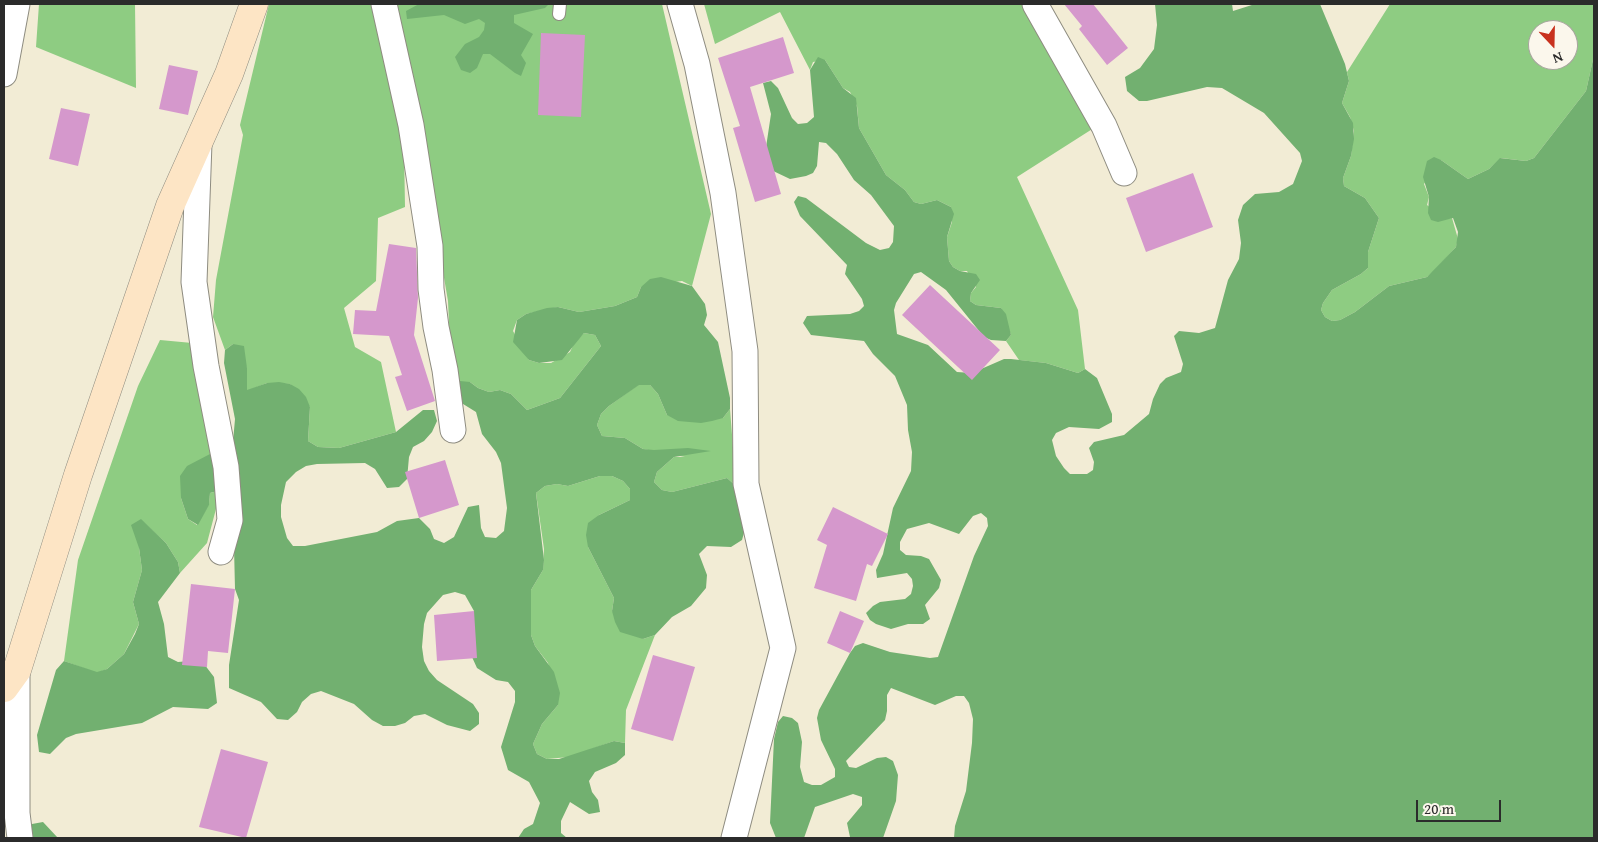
<!DOCTYPE html>
<html>
<head>
<meta charset="utf-8">
<style>
  body { margin:0 }
  #map { position:relative; width:1598px; height:842px; overflow:hidden; background:#f2ecd5; font-family:"Gentium Book Plus",serif }
  canvas { display:block }
  .frame { position:absolute; inset:0; border:5px solid #2b2b2b; pointer-events:none }
  .north { position:absolute; left:1528px; top:20px; width:50px; height:50px; box-sizing:border-box; background:#fbf7ec; border:1px solid #a8a59f; border-radius:50%; rotate:159deg; font-size:14px; font-weight:700; line-height:20px; text-align:center; color:#2b2b2b }
  .north::after { content:''; display:block; margin:auto; width:18px; height:22px; background:#c8321e; clip-path:polygon(50% 0,100% 100%,50% 72%,0 100%) }
  .scale { position:absolute; left:1416px; top:800px; width:85px; height:22px; box-sizing:border-box; border:2px solid #2b2b2b; border-top:0; padding-left:6px; font-size:15px; line-height:18px; white-space:nowrap; color:#2b2b2b; -webkit-text-stroke:4px #fbf7ec; paint-order:stroke }
</style>
</head>
<body>
<div id="map">
<canvas width="1598" height="842"></canvas>
<div class="frame"></div>
<div class="north">N</div>
<div class="scale">20 m</div>
</div>
<script>
const context = document.querySelector('canvas').getContext('2d');
context.lineJoin = 'round';
function fill(path, color) {
  context.fillStyle = color;
  context.fill(path, 'evenodd');
}
function shape(rows) {
  const path = new Path2D();
  for (const r of rows) {
    path.moveTo(r[0], r[1]);
    for (let i = 2; i < r.length; i += 2) path.lineTo(r[i], r[i + 1]);
  }
  return path;
}
function strokePath(path, color, width, dash) {
  context.strokeStyle = color;
  context.lineWidth = width;
  context.lineCap = dash ? 'butt' : 'round';
  context.setLineDash(dash || []);
  context.stroke(path);
}
fill(shape([
  [39,4,135,4,136,88,36,47],
  [269,4,374,4,404,149,405,207,378,218,376,281,344,308,355,347,381,362,396,432,339,448,318,447,308,441,310,407,290,384,267,383,247,391,247,368,233,344,225,350,213,317,216,280,243,135,240,125],
  [397,4,662,4,711,214,692,286,682,281,641,287,637,297,615,306,579,312,558,307,526,314,517,320,513,331,529,360,539,363,551,363,570,352,575,341,584,333,595,335,601,346,560,398,527,410,511,394,500,390,489,392,478,388,470,382,452,389,448,301],
  [704,4,1032,4,1097,126,1017,177,1078,310,1085,369,1078,373,1046,363,1019,360,1006,341,1011,335,1001,308,976,305,970,301,971,293,976,287,967,271,960,271,953,267,949,261,947,237,952,222,951,207,937,200,921,204,914,202,905,190,886,175,859,128,857,106,850,92,843,88,825,60,813,62,810,70,780,12,715,44],
  [1390,4,1594,4,1594,55,1586,91,1534,158,1526,161,1501,158,1489,169,1468,179,1441,160,1424,184,1429,197,1427,205,1445,219,1452,218,1458,239,1456,247,1434,271,1427,277,1389,286,1355,312,1340,320,1332,321,1325,317,1321,310,1323,303,1332,290,1361,274,1368,268,1368,252,1379,218,1365,198,1344,186,1343,178,1351,156,1354,131,1350,117,1342,103,1349,81,1347,72],
  [1538,30,1568,30,1568,60,1538,60],
  [160,340,203,344,217,451,181,498,188,519,197,525,209,504,210,493,221,490,207,543,180,573,178,562,166,543,141,520,139,548,142,570,133,602,139,624,124,654,107,669,97,673,64,661,78,560,138,386],
  [638,385,650,385,658,394,667,415,723,418,730,409,736,486,727,478,672,492,662,490,654,482,657,472,674,457,685,457,643,449,625,438,602,436,597,425,601,414,609,406],
  [600,476,612,476,623,481,630,489,630,500,599,515,588,547,614,598,612,611,643,639,655,635,626,710,625,743,614,741,569,757,547,759,537,754,533,744,542,724,558,705,548,663,535,646,531,635,531,590,543,570,544,549,536,493,545,486,557,484,568,486]
]), '#8ecc82');
fill(shape([
  [419,4,549,4,545,8,514,15,514,23,533,34,521,55,526,63,521,76,515,73,490,54,483,54,477,68,470,73,461,70,455,57,465,44,479,37,484,30,485,23,479,19,465,24,444,15,407,19,406,11],
  [1155,4,1232,4,1233,11,1255,4,1320,4,1345,64,1349,81,1342,103,1353,123,1354,139,1351,156,1343,178,1344,186,1365,198,1379,218,1368,252,1368,268,1361,274,1332,290,1323,303,1321,310,1325,317,1332,321,1340,320,1355,312,1389,286,1427,277,1456,247,1458,232,1453,218,1438,222,1431,220,1428,213,1429,197,1423,177,1427,161,1434,157,1441,160,1468,179,1489,169,1500,158,1526,161,1534,158,1586,91,1594,55,1594,838,954,838,955,826,966,791,972,743,973,719,969,703,964,696,956,696,935,705,891,688,887,695,887,711,885,720,846,761,849,767,856,768,877,758,886,757,893,761,898,775,896,801,883,838,850,837,847,823,862,805,862,797,853,794,815,807,804,838,776,838,770,823,774,739,778,722,783,716,792,718,798,723,802,742,800,767,804,782,812,785,821,785,835,777,835,769,821,740,817,718,819,710,850,653,855,646,863,643,890,652,930,658,938,657,974,556,988,526,987,518,981,513,973,516,959,534,929,523,907,529,900,542,900,550,906,555,921,556,929,559,941,580,939,588,925,605,930,619,923,624,908,624,891,629,876,624,870,620,866,613,873,606,880,602,905,599,911,594,913,586,912,579,907,573,877,578,876,570,883,554,893,508,911,471,912,452,908,430,907,405,895,376,873,354,864,341,811,335,803,323,807,316,850,314,859,311,864,306,862,299,845,274,847,265,800,216,794,202,798,196,806,198,866,243,880,250,889,248,893,242,894,226,871,195,854,180,837,154,826,143,819,142,817,166,813,173,806,176,790,179,769,169,765,154,771,114,763,83,771,81,778,88,792,118,798,124,807,123,814,117,810,70,818,57,825,60,843,88,856,98,859,128,886,175,905,190,914,202,921,204,937,200,951,207,954,214,947,237,949,261,953,267,960,271,976,274,980,280,971,293,970,301,976,305,1001,308,1006,314,1011,335,1006,341,991,340,984,337,946,290,921,272,914,274,896,303,894,310,897,334,928,345,957,372,972,373,1004,359,1011,359,1046,363,1078,373,1085,369,1097,378,1112,414,1112,422,1099,429,1069,427,1056,433,1052,440,1056,456,1064,468,1070,474,1087,474,1093,470,1094,462,1089,448,1094,442,1124,435,1149,414,1153,399,1160,384,1166,378,1181,372,1183,364,1174,336,1179,331,1199,333,1215,328,1228,280,1239,259,1241,243,1238,220,1243,205,1255,194,1279,192,1293,184,1302,161,1300,153,1264,113,1222,88,1207,87,1147,101,1139,101,1127,91,1125,77,1140,68,1154,49,1157,25],
  [661,277,692,286,705,304,707,315,704,325,718,342,730,398,730,409,723,418,712,421,701,423,678,421,667,415,658,394,650,385,639,385,609,406,601,414,597,425,602,436,625,438,643,449,654,450,688,448,711,451,674,457,657,472,654,482,662,490,672,492,727,478,736,486,745,529,742,540,731,547,707,546,699,554,707,575,706,588,691,606,672,617,655,635,643,639,620,632,615,622,612,611,614,598,588,547,586,535,588,523,599,515,630,500,630,489,623,481,612,476,600,476,568,486,557,484,545,486,536,493,544,560,543,570,531,590,531,635,535,646,554,672,560,693,558,705,542,724,533,744,537,754,547,759,559,759,614,741,625,743,625,755,616,763,595,772,589,781,592,792,598,800,600,812,589,814,570,802,561,821,561,833,567,838,518,838,524,829,533,824,540,803,529,782,508,770,501,747,515,702,515,691,508,682,496,680,477,668,472,657,474,611,465,595,455,592,443,595,427,613,424,624,422,647,424,661,429,671,437,680,473,704,479,713,479,724,470,731,447,725,425,714,414,716,405,723,395,726,383,726,372,720,354,704,321,691,311,694,302,702,297,712,288,720,277,719,261,702,229,688,229,665,239,600,235,589,234,547,221,490,210,493,209,505,198,525,188,519,181,498,180,476,187,466,233,442,235,419,224,363,225,350,233,344,244,346,247,368,247,390,267,383,279,382,290,384,299,389,306,397,310,407,308,441,318,447,339,448,396,432,423,410,434,410,437,421,432,432,424,441,413,447,409,457,407,479,399,487,387,488,375,469,365,463,317,464,306,466,296,472,286,482,281,505,281,517,287,538,293,546,305,546,377,532,397,521,419,518,430,529,434,539,444,543,454,537,468,507,479,505,481,528,485,537,496,538,504,531,507,508,501,463,496,452,482,434,476,412,455,399,452,389,460,381,470,382,478,388,489,392,500,390,511,394,527,410,560,398,601,346,595,335,584,333,562,360,539,363,529,360,513,342,517,320,526,314,547,308,558,307,579,312,615,306,637,297,641,287,650,279],
  [141,519,166,543,178,562,180,573,158,602,164,624,168,657,178,662,201,660,214,677,217,703,208,709,173,707,142,723,76,734,66,738,50,754,39,752,37,735,56,670,64,661,97,672,107,669,124,654,135,634,139,624,133,602,142,570,139,548,131,525],
  [43,822,58,838,33,838,30,835,32,824]
]), '#72b070');
fill(shape([
  [1064,4,1093,4,1128,48,1107,65,1079,29,1082,26],
  [541,33,585,35,581,117,538,115],
  [783,37,794,73,750,87,781,194,755,202,733,128,740,126,718,58],
  [169,65,198,71,188,115,159,109],
  [61,108,90,114,78,166,49,159],
  [1193,173,1213,227,1146,252,1126,198],
  [389,244,416,248,418,298,414,335,435,401,407,411,395,377,402,375,389,336,353,334,355,310,376,311],
  [930,285,1000,350,972,380,902,315],
  [445,460,459,505,419,518,405,472],
  [833,507,888,534,872,566,867,564,856,601,814,588,827,545,817,540],
  [191,584,235,589,228,653,208,651,207,667,182,665],
  [474,611,477,658,437,661,434,615],
  [840,611,864,621,850,653,827,643],
  [653,655,695,667,673,741,631,729],
  [221,749,268,762,246,838,199,827]
]), '#d598cc');
const lane = shape([
  [559,14,560,4]
]);
const street = shape([
  [384,4,411,125,430,246,431,289,436,327,445,370,453,430],
  [680,4,697,64,723,193,745,351,746,484,783,648,734,838],
  [1035,4,1104,126,1124,173],
  [4,74,17,4],
  [199,143,194,282,206,366,226,467,230,520,221,552],
  [17,670,17,813,20,838]
]);
const secondary = shape([
  [4,688,17,670,78,475,170,206,229,74,254,4]
]);
strokePath(lane, '#8e8c80', 14);
strokePath(street, '#8e8c80', 27);
strokePath(secondary, '#8e8c80', 29);
strokePath(lane, '#fff', 12);
strokePath(street, '#fff', 25);
strokePath(secondary, '#fde5c5', 28);
</script>
</body>
</html>
